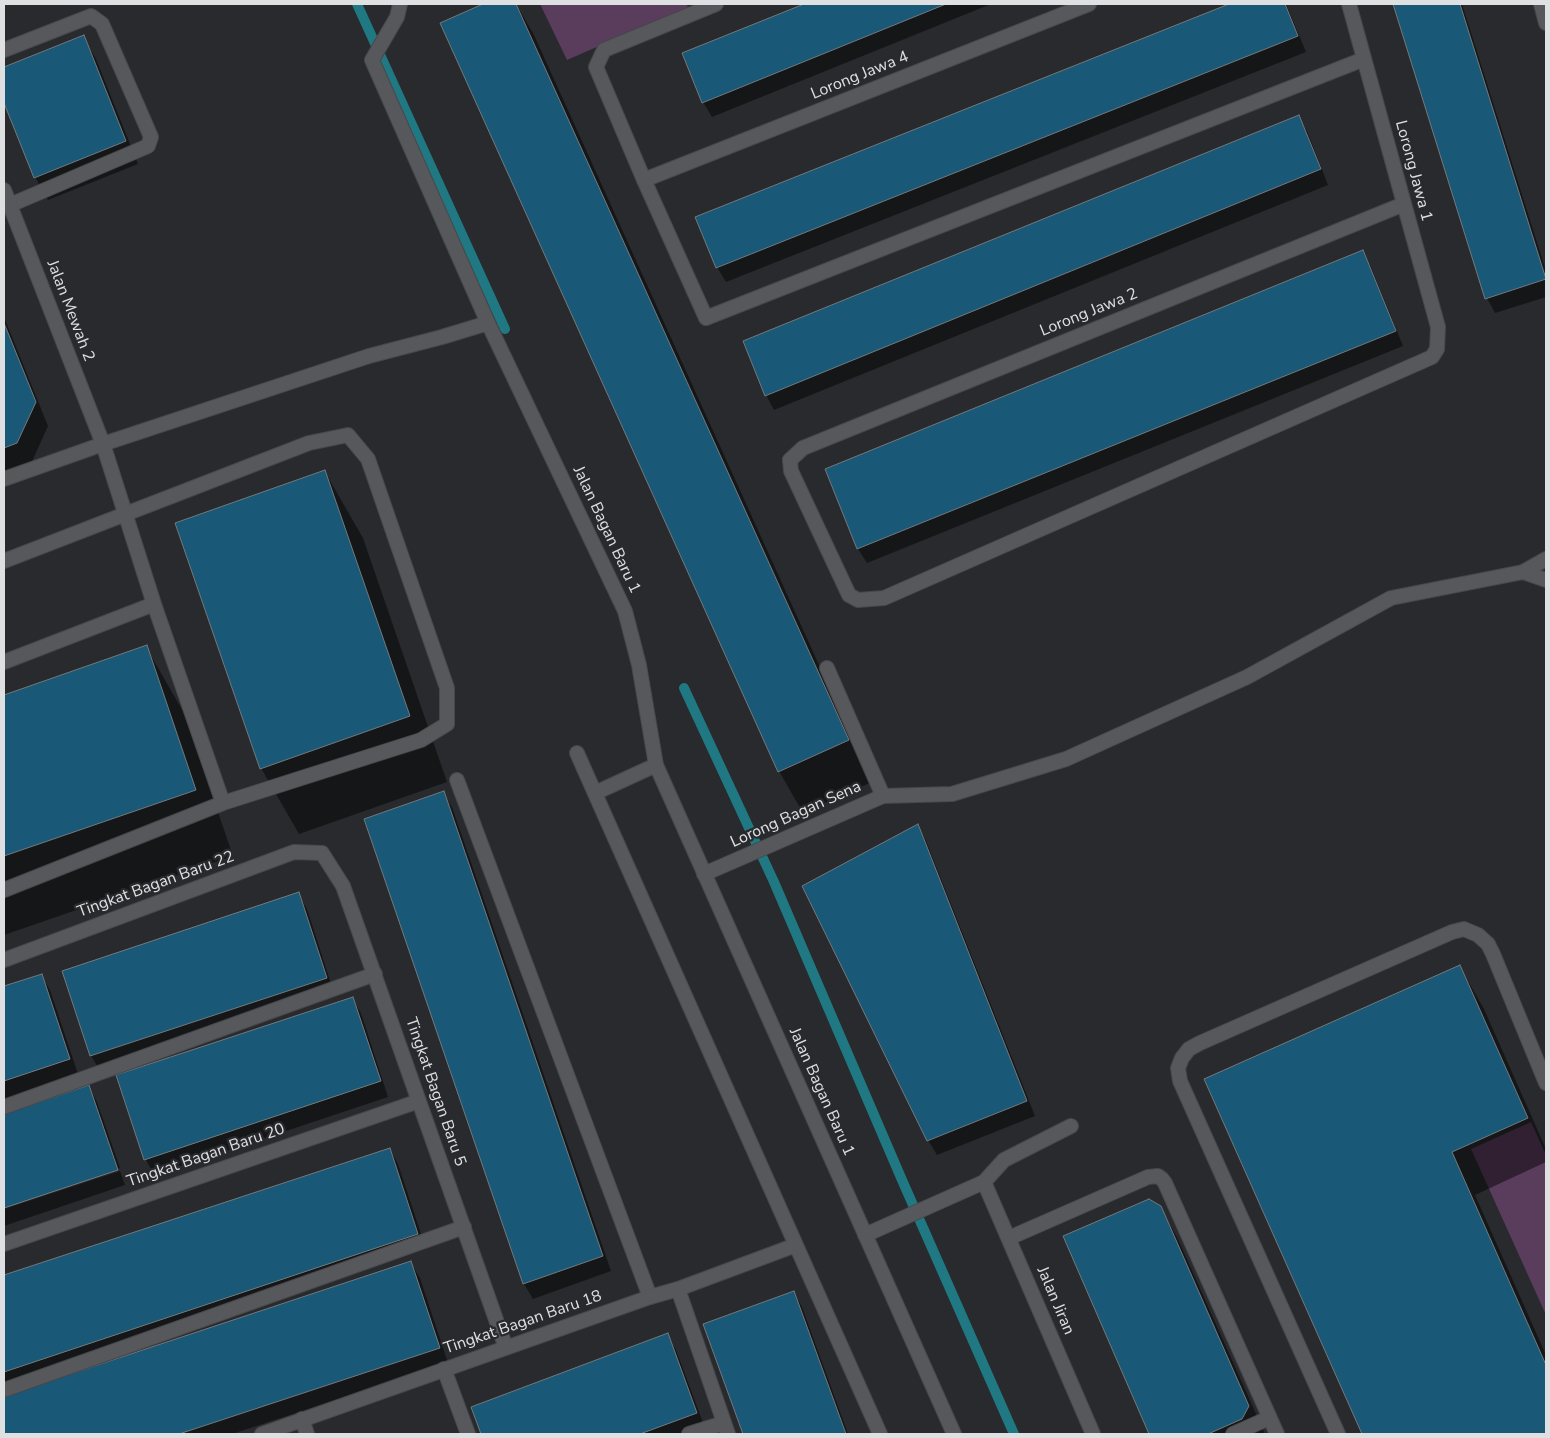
<!DOCTYPE html>
<html>
<head>
<meta charset="utf-8">
<style>
  body { margin:0 }
  #map { position:relative; width:1550px; height:1438px; overflow:hidden; background:#282a2d; font-family:"Nunito Sans",sans-serif }
  canvas { display:block }
  .frame { position:absolute; inset:0; border:5px solid #dfe0e2; pointer-events:none }
</style>
</head>
<body>
<div id="map">
<canvas width="1550" height="1438"></canvas>
<div class="frame"></div>
</div>
<script>
const context = document.querySelector('canvas').getContext('2d');
context.lineJoin = 'round';
function fill(path, color) {
  context.fillStyle = color;
  context.fill(path, 'evenodd');
}
function shape(rows) {
  const path = new Path2D();
  for (const r of rows) {
    path.moveTo(r[0], r[1]);
    for (let i = 2; i < r.length; i += 2) path.lineTo(r[i], r[i + 1]);
  }
  return path;
}
function strokePath(path, color, width, dash) {
  context.strokeStyle = color;
  context.lineWidth = width;
  context.lineCap = dash ? 'butt' : 'round';
  context.setLineDash(dash || []);
  context.stroke(path);
}
function write(font, color, halo, rows, align = 'center') {
  context.font = font + ' "Nunito Sans",sans-serif';
  context.lineWidth = 4.5;
  context.setLineDash([]);
  context.textBaseline = 'middle';
  context.strokeStyle = halo;
  context.fillStyle = color;
  for (const [text, x, y, turn = 0] of rows) {
    context.save();
    context.translate(x, y);
    context.rotate((+turn || 0) * Math.PI / 180);
    context.textAlign = isNaN(turn) ? turn : align;
    if (halo) context.strokeText(text, 0, 0);
    context.fillText(text, 0, 0);
    context.restore();
  }
}
fill(shape([
  [540,4,686,4,688,7,567,60],
  [1531,1122,1546,1155,1546,1315,1471,1149]
]), '#5a3c5c');
fill(shape([
  [486,4,516,4,534,35,872,782,803,813,779,771,442,24],
  [807,4,991,4,712,117,703,102,683,54],
  [1233,4,1286,4,1306,52,726,282,717,267,697,217],
  [1394,4,1462,4,1546,271,1546,297,1495,313,1487,298],
  [83,37,96,59,138,164,48,200,35,177,4,99,4,69],
  [1298,116,1307,131,1328,185,774,410,766,395],
  [1363,252,1371,267,1403,346,867,563,858,549],
  [4,317,48,426,30,466,4,474],
  [325,472,363,538,447,782,299,834,261,768],
  [146,647,184,713,233,856,4,935,4,696],
  [443,793,452,807,611,1271,533,1299,524,1284,365,820],
  [918,826,926,841,1035,1116,937,1155,928,1140],
  [298,894,307,909,334,993,100,1070,91,1056],
  [1460,967,1484,1009,1546,1149,1546,1162,1475,1195,1546,1355,1546,1434,1363,1434,1206,1080],
  [41,975,50,990,78,1074,4,1099,4,988],
  [352,998,361,1013,388,1097,154,1175,146,1160,118,1076],
  [89,1087,97,1102,120,1168,4,1207,4,1115],
  [390,1149,398,1164,426,1249,4,1389,4,1277],
  [120,1171,125,1185,4,1226,4,1209],
  [1160,1207,1177,1237,1265,1434,1151,1434,1064,1237],
  [411,1263,420,1278,448,1363,232,1434,4,1434,4,1397],
  [794,1292,802,1307,848,1434,744,1434,705,1325],
  [667,1335,676,1350,705,1428,689,1434,482,1434,472,1408]
]), '#0007');
strokePath(shape([
  [357,4,505,329],
  [684,688,774,882,902,1180,1014,1434]
]), '#207882', 10);
const building = shape([
  [483,4,516,4,849,740,778,772,440,23,483,4],
  [804,4,946,4,702,103,682,53,804,4],
  [1229,4,1285,4,1298,36,716,268,695,217,1229,4],
  [1393,4,1460,4,1546,279,1485,299,1393,4],
  [84,35,126,141,34,178,4,103,4,67,84,35],
  [1299,115,1321,169,765,396,743,341,1299,115],
  [1363,250,1396,331,857,549,825,469,1363,250],
  [4,323,36,402,17,443,4,448,4,323],
  [325,470,410,716,260,769,175,523,325,470],
  [147,645,196,790,4,856,4,695,147,645],
  [444,791,603,1256,523,1284,364,819,444,791],
  [918,824,1027,1101,927,1141,802,886,918,824],
  [299,892,327,978,90,1056,62,971,299,892],
  [1460,965,1528,1118,1452,1152,1546,1365,1546,1434,1362,1434,1204,1079,1460,965],
  [42,974,70,1059,4,1081,4,986,42,974],
  [353,997,381,1081,144,1160,116,1075,353,997],
  [89,1085,118,1170,4,1208,4,1114,89,1085],
  [390,1148,418,1234,4,1372,4,1275,390,1148],
  [1149,1199,1161,1206,1249,1406,1242,1419,1208,1434,1149,1434,1063,1236,1149,1199],
  [411,1261,440,1348,179,1434,4,1434,4,1396,411,1261],
  [794,1291,846,1434,743,1434,703,1324,794,1291],
  [668,1333,697,1413,640,1434,481,1434,471,1407,668,1333]
]);
fill(building, '#195877');
strokePath(building, '#74797b', 1);
const service = shape([
  [400,4,397,17,372,60,488,323],
  [716,4,604,50,596,67,644,180,706,318,1364,59],
  [1541,4,1546,23],
  [4,50,91,16,102,24,151,137,148,146,10,205],
  [103,444,154,604,223,803],
  [790,460,791,471,849,595,858,600,884,598,1432,357,1437,349],
  [4,561,309,443,348,435,368,459,447,688,447,724,421,740,223,803,4,890],
  [1523,572,1546,580],
  [4,662,154,604],
  [457,780,650,1297],
  [704,874,883,796,827,668],
  [4,1107,375,974],
  [984,1182,1004,1160,1071,1126],
  [1009,1238,1148,1177,1158,1176,1162,1179,1165,1183,1277,1434],
  [678,1289,728,1434],
  [444,1369,468,1434],
  [4,1390,464,1227],
  [302,1419,307,1434],
  [689,1434,724,1423],
  [1233,1434,1269,1418],
  [1338,1434,1180,1081,1178,1068,1182,1058,1189,1049,1200,1043,1452,932,1464,929,1478,935,1488,944,1493,954,1546,1083]
]);
const minor = shape([
  [1349,4,1438,327,1437,349],
  [644,180,1089,4],
  [4,190,103,444],
  [790,460,803,448,1404,204],
  [4,479,103,444,369,356,442,337,488,323,625,611,639,665,656,765,954,1434],
  [577,753,880,1434],
  [595,793,656,765],
  [883,796,952,794,1066,759,1247,677,1391,598,1523,572,1546,559],
  [4,960,294,852,322,853,343,886,506,1348],
  [865,1235,984,1182,1093,1434],
  [4,1244,419,1101],
  [262,1434,650,1297,678,1289,796,1245]
]);
strokePath(service, '#47484a', 16);
strokePath(minor, '#47484a', 16);
strokePath(service, '#56585c', 14);
strokePath(minor, '#56585c', 14);
write('16px', '#dfe0e2', '#282a2d', [
  ["Lorong Jawa 4",860,76,-22],
  ["Lorong Jawa 1",1413,171,75],
  ["Jalan Mewah 2",70,311,69],
  ["Lorong Jawa 2",1089,313,-22],
  ["Jalan Bagan Baru 1",606,530,65],
  ["Lorong Bagan Sena",796,815,-24],
  ["Tingkat Bagan Baru 22",156,885,-20],
  ["Tingkat Bagan Baru 5",435,1092,71],
  ["Jalan Bagan Baru 1",821,1092,66],
  ["Tingkat Bagan Baru 20",206,1156,-19],
  ["Jalan Jiran",1055,1301,67],
  ["Tingkat Bagan Baru 18",523,1323,-19]
]);
</script>
</body>
</html>
